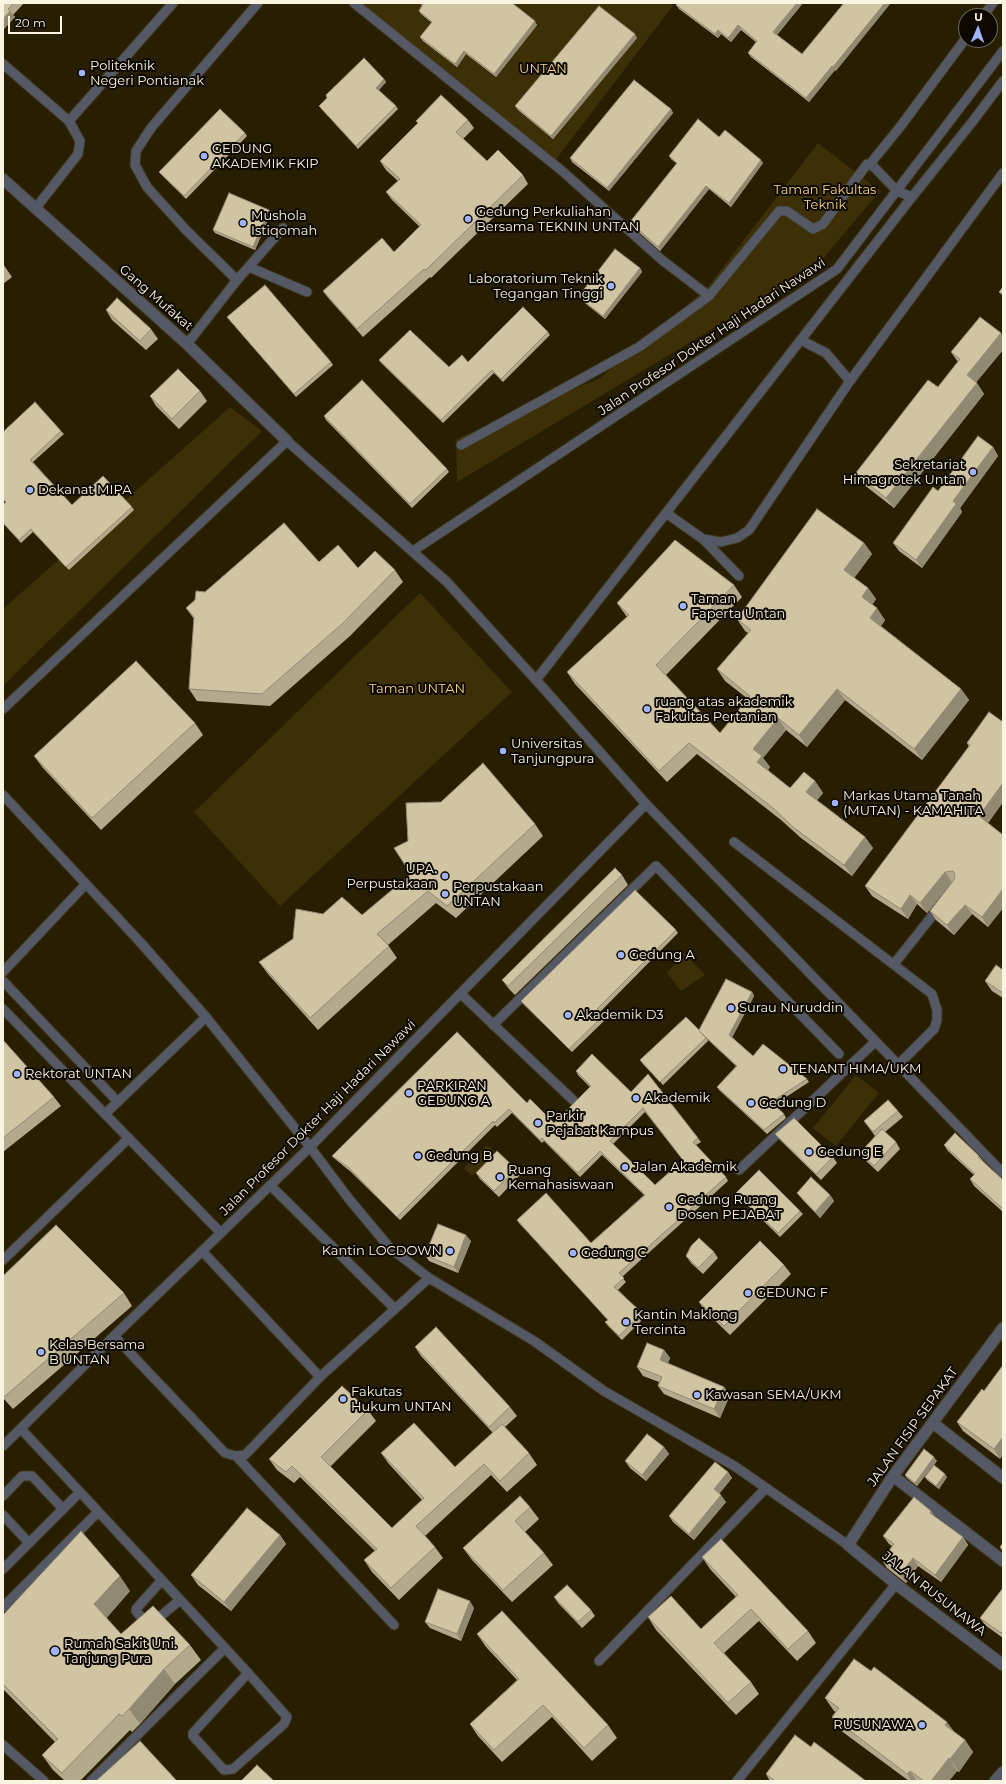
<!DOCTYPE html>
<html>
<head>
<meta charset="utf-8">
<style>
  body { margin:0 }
  #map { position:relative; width:1006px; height:1784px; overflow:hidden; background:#281f02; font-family:Montserrat,sans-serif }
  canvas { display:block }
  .frame { position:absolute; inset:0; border:4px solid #faf4e3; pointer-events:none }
  .north { position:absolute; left:958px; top:8px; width:40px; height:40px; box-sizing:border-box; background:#0d0901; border:1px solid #6c675b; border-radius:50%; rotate:2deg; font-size:11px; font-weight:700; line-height:16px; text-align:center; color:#faf4e3 }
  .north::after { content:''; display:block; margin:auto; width:14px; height:18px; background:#a0b3fd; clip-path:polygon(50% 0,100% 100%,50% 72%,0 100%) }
  .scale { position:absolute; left:8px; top:16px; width:54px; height:18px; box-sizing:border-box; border:2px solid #faf4e3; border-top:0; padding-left:5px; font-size:12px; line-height:14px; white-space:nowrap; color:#faf4e3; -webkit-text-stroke:3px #0d0901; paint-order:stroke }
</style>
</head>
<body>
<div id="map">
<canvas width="1006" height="1784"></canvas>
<div class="frame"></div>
<div class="north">U</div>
<div class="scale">20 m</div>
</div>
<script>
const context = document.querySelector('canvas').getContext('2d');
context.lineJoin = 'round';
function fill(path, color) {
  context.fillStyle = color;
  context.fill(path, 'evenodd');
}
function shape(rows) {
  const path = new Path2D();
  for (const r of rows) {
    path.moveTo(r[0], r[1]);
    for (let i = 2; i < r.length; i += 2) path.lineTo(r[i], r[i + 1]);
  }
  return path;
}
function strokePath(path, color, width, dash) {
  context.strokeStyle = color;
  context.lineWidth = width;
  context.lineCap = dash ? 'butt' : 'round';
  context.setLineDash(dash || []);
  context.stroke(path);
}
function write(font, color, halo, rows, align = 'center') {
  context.font = font + ' Montserrat,sans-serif';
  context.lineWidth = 4;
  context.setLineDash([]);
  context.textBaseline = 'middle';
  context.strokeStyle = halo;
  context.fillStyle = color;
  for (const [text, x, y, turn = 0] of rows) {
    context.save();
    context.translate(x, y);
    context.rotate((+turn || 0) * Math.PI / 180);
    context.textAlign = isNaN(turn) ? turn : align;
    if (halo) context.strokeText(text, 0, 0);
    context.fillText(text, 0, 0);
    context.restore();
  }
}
fill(shape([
  [361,3,675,3,554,162],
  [818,143,880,191,816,267,457,482,456,439,600,378,708,287],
  [230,407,262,431,3,686,3,609],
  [420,593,512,692,280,906,194,812],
  [684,953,705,975,681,991,667,973],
  [856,1075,879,1093,836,1146,813,1128],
  [487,1145,497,1153,472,1176,464,1168]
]), '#3d2f06');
const service = shape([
  [354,3,561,170,662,260,709,296,779,211,787,211,813,229,823,224,867,164,874,167,897,191,912,197],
  [983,16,993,3],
  [3,64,69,121,80,141,78,154,35,209],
  [69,121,173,3],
  [870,164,900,127,966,38],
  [249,267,307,292],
  [237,280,186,230,147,187,135,165,136,151,151,128,258,3],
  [187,344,237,280,283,228],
  [850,381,1003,173],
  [461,445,639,347,709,296],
  [666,513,703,539,721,542,737,538,749,530,850,381,826,353,801,340],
  [703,539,739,576],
  [413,551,837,269,1003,51],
  [536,680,912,197,973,121,1003,81],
  [3,709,287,441,447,582,545,690,646,804,1003,1173],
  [3,795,141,943,206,1017,310,1147,349,1199,389,1247,429,1278,534,1341,604,1391,736,1467,848,1545],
  [734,842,932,994,937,1010,937,1020,934,1029,899,1064],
  [894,964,940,906],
  [3,972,85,885],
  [3,981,118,1102],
  [461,994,573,1100],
  [3,1009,105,1114],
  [206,1017,105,1114,221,1233],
  [493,1025,656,866,839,1054],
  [739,1170,875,1042],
  [270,1185,395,1309],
  [202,1251,320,1377],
  [3,1260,129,1138],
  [114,1336,225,1453,236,1456,245,1455,320,1377,429,1278],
  [3,1446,114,1336,310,1147,646,804],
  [236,1456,394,1625],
  [80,1492,225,1648,248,1673,287,1717,284,1724,233,1769,224,1770,193,1736,193,1733,248,1673],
  [3,1496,22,1476,32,1476,63,1509],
  [3,1515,29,1543],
  [3,1569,80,1492,21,1429],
  [162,1580,136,1609,136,1611,147,1624,151,1624,180,1600],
  [3,1607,98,1512],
  [599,1661,766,1488],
  [3,1745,44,1781],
  [91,1781,225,1648],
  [737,1781,896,1584]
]);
const minor = shape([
  [3,179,187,344,287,441],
  [1003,1328,893,1476,848,1545,896,1584,1003,1665],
  [933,1423,1003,1478],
  [893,1476,1003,1561],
  [995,1781,1003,1772]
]);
strokePath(service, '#41391d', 11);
strokePath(minor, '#41391d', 13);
strokePath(service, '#555965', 9);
strokePath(minor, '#555965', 11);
fill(shape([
  [3,3,24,3,13,15,15,17,3,30],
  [419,3,512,3,537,25,496,77,466,54,457,67,423,41,420,37,432,23,421,14,419,11,422,5],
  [678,3,803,3,777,35,802,54,844,3,836,71,835,70,809,102,751,57,748,53,756,42,741,30,731,42,721,34,718,38,679,9,676,5],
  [637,38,553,139,518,110,515,106],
  [384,79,386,82,379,90,396,106,398,109,358,149,319,106],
  [671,109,673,113,609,191,572,162,570,158],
  [468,120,474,128,463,139,487,161,523,175,528,184,431,278,430,277,363,337,329,299,323,291,394,252,420,227,392,200,386,192,398,181,386,170,380,161,418,123,416,121],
  [245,133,247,136,186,199,159,172],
  [719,137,763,163,731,207,709,189,660,251,632,226,630,222,677,164,671,159,669,156],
  [269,210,271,213,255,250,215,233,213,230],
  [3,264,12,277,3,284],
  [640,268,642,272,605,319,581,300,578,297],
  [106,310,151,329,158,339,146,350,112,320],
  [227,317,331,362,333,365,296,397],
  [548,332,550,335,503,382,494,373,443,423,381,363,379,360,449,367,468,362],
  [1003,336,1003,350,976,382,984,394,894,508,863,484,855,474,938,387,958,362,951,352],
  [200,391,207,401,179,429,156,406,150,396],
  [324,416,447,469,449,472,412,508,326,420],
  [61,431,64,434,33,462,72,505,132,507,134,510,69,570,33,532,21,543,3,523,3,505,6,503,3,500,3,432],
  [993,447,998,456,960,508,962,512,922,568,899,551,893,543,938,491],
  [864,543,872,554,854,578,868,588,876,599,872,605,885,620,881,626,961,689,969,700,922,760,845,700,807,747,786,730,763,758,770,767,768,770,790,788,815,781,823,793,817,800,865,837,873,848,852,876,801,838,781,820,697,754,667,782,575,684,567,672,627,617,617,603,734,585,742,597,666,675,720,733,748,699,725,681,717,669,748,633,745,631,737,619],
  [319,562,358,568,395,570,403,582,350,636,270,706,197,701,189,689,194,619,186,608,205,592],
  [989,712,1003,802,988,823,1003,835,1003,908,988,927,972,914,954,935,936,920,930,911,952,882,927,913,917,904,908,919,872,896,865,886,969,747,967,743],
  [195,723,203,735,101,830,43,768,34,756],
  [535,824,543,836,456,918,436,903,388,945,397,958,318,1030,268,974,259,962,293,939,323,914,362,915],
  [622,875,628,885,515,995,509,989,502,980],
  [676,930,678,933,600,1012,606,1019,572,1052,523,1004,521,1001],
  [1003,970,1003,998,992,991,985,981],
  [752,992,754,996,732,1037,753,1056,807,1079,809,1082,774,1105,784,1114,786,1118,767,1134,719,1090,717,1087,736,1066,707,1039,708,1041,663,1085,643,1064,640,1060,699,1030],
  [3,1040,54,1097,61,1106,3,1152],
  [576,1071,631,1092,698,1138,701,1142,696,1145,726,1177,728,1181,622,1277,626,1282,618,1290,642,1313,645,1317,622,1340,608,1326,605,1322,608,1320,519,1223,517,1220,591,1243,644,1195,602,1155,580,1177,544,1141,542,1143,512,1113,497,1127,495,1125,400,1220,351,1172,335,1159,332,1156,527,1103,554,1123,590,1087,578,1075],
  [645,1112,683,1160,655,1185,613,1144],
  [898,1111,903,1117,885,1132,896,1142,900,1149,878,1172,864,1159,860,1153,875,1136,864,1121],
  [775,1134,833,1157,837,1163,821,1180,780,1140],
  [944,1145,979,1156,984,1162,1003,1180,1003,1212,974,1186,970,1179,974,1175,948,1151],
  [516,1169,520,1175,499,1197,480,1179,476,1173],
  [736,1193,800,1211,803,1214,780,1237,738,1196],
  [797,1193,830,1195,834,1201,820,1218,802,1199],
  [471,1241,458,1273,429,1261,425,1255],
  [714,1252,718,1258,703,1274,691,1263,686,1256],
  [784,1265,791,1274,730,1335,705,1311,699,1302],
  [3,1276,124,1293,132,1306,13,1409,3,1398],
  [415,1347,510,1407,517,1416,505,1427,529,1453,537,1465,507,1492,491,1475,425,1536,435,1547,443,1558,399,1600,372,1572,364,1560,375,1551,300,1477,294,1483,277,1470,269,1459,368,1410,376,1421,330,1467,392,1528,422,1500,389,1464,381,1453,455,1467,493,1433,421,1356],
  [664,1350,670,1358,668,1363,724,1387,730,1395,720,1418,664,1394,658,1386,659,1382,643,1376,637,1367],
  [982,1389,1000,1459,963,1431,957,1422],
  [664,1447,669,1454,646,1481,630,1468,625,1461],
  [937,1461,917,1486,907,1478,905,1475],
  [728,1472,732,1478,719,1494,726,1502,694,1540,673,1522,669,1516],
  [925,1477,947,1477,939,1489,927,1480],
  [530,1507,539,1519,525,1532,544,1553,553,1565,512,1602,472,1560,463,1548],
  [936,1517,963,1537,968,1545,941,1582,918,1566,906,1583,887,1568,882,1560,892,1546,889,1544,883,1536],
  [280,1535,286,1544,231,1611,198,1585,191,1575],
  [702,1557,808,1631,816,1643,797,1661,759,1621,724,1653,751,1682,759,1694,736,1715,656,1630,648,1617,701,1629,736,1597,710,1569],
  [1003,1588,1003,1638,985,1625,980,1618],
  [130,1591,106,1618,121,1634,190,1645,201,1660,175,1684,140,1724,132,1732,130,1730,80,1781,65,1781,53,1770,42,1755,55,1742,3,1689,3,1615],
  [554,1597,591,1610,595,1616,582,1628,558,1603],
  [474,1608,461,1641,430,1628,425,1622],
  [477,1634,608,1725,617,1738,592,1761,552,1717,502,1762,478,1736,470,1724,517,1680,486,1647],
  [825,1698,956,1733,965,1740,973,1752,959,1772,957,1771,949,1781,909,1781,840,1730,832,1717,836,1712,834,1711],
  [811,1747,866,1781,770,1781,766,1774]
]), '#b4a98c');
fill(shape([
  [797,3,803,3,776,36,773,32],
  [885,3,891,3,836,71,833,67],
  [10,11,15,17,3,30,3,19],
  [535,21,537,25,496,77,494,74],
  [738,25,741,30,731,42,728,38],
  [718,30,721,34,718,38,715,34],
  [635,34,637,38,553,139,551,136],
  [464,51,466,54,457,67,455,64],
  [832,66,835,70,809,102,806,98],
  [384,79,386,82,378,91,376,88],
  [671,109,673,113,609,191,607,188],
  [761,160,763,163,731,207,729,203],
  [706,186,709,189,660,251,658,247],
  [269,210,271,213,255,250,253,247],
  [640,268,642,272,605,319,603,316],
  [1001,333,1003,336,1003,350,974,385,967,375],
  [977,383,984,394,894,508,886,498],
  [993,447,998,456,960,508,962,512,922,568,916,560,953,501],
  [864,543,872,554,852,581,844,570],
  [868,588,876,599,870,608,862,597],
  [877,608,885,620,878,630,870,618],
  [837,689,845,700,807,747,799,735],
  [961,689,969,700,922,760,914,749],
  [778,718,786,730,763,758,770,767,765,773,757,762,753,749],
  [815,781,823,793,814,804,806,792],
  [1003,783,1003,802,986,826,979,816],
  [865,837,873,848,852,876,844,865],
  [945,872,952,882,927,913,920,903],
  [1003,889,1003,908,988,927,982,917],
  [910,895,917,904,908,919,901,909],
  [965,905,972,914,954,935,947,925],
  [752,992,754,996,732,1038,729,1035],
  [830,1195,834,1201,820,1218,815,1212],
  [466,1235,471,1241,458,1273,454,1267],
  [664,1350,670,1358,666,1369,660,1360],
  [724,1387,730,1395,720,1418,714,1409],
  [1003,1437,1003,1455,1000,1459,994,1449],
  [664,1447,669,1454,646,1481,642,1475],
  [934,1457,937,1461,917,1486,915,1483],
  [728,1472,732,1478,718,1495,714,1489],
  [945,1474,947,1477,939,1489,936,1486],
  [721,1495,726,1502,694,1540,689,1534],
  [931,1511,937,1519,930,1513],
  [280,1535,286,1544,231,1611,224,1602],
  [963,1537,968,1545,941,1582,935,1575],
  [913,1558,918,1566,906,1583,900,1575],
  [120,1576,130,1591,105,1620,94,1604],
  [470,1601,474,1608,461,1641,457,1634],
  [1003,1630,1003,1636,1001,1633],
  [164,1669,175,1684,140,1724,129,1709],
  [947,1722,956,1734,945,1725],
  [965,1740,973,1752,959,1772,950,1759],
  [949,1758,957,1771,949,1781,931,1781],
  [910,1771,917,1781,912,1781,907,1774]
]), '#928972');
const building = shape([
  [3,3,14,3,8,9,10,11,3,19,3,3],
  [421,3,512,3,535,21,494,74,464,51,455,64,420,37,432,22,419,11,423,4,421,3],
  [678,3,797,3,773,32,802,54,844,3,885,3,833,67,832,66,806,98,748,53,757,41,738,25,728,38,718,30,715,34,676,5,678,3],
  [599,6,635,34,551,136,515,106,599,6],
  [364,58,384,79,376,88,396,106,356,146,319,106,327,98,326,95,364,58],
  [634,80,671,109,607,188,570,158,634,80],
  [441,95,468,120,456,132,487,161,498,150,523,175,426,270,424,269,357,329,323,291,382,238,394,252,421,225,386,192,400,179,380,161,418,123,416,121,441,95],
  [220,109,245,133,184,196,159,172,220,109],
  [698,119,719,137,725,130,761,160,729,203,706,186,658,247,630,222,677,163,669,156,698,119],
  [229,193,269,210,253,247,213,230,229,193],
  [615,249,640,268,603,316,578,297,615,249],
  [265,285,331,362,294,394,227,317,265,285],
  [1003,287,1003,295,999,292,1003,287],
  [117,298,151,329,140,341,106,310,117,298],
  [523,307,548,332,501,379,492,370,441,420,379,360,410,330,449,367,462,355,468,362,523,307],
  [980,317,1001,333,967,375,977,383,886,498,855,474,928,380,938,387,960,359,951,352,980,317],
  [178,369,200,391,172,419,150,396,178,369],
  [362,380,447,469,410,504,324,416,362,380],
  [35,402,61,431,30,460,72,505,103,476,132,507,66,567,31,529,19,540,3,523,3,505,6,502,3,499,3,432,35,402],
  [978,436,993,447,953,501,956,504,916,560,893,543,933,487,938,491,978,436],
  [817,509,864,543,844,570,868,588,862,597,877,608,870,618,961,689,914,749,837,689,799,735,778,718,753,749,762,756,757,762,790,788,804,772,815,781,806,792,865,837,844,865,793,827,773,808,689,743,659,771,567,672,629,615,617,603,675,540,734,585,656,665,720,733,750,696,717,669,751,630,737,619,817,509],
  [284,523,319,562,338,545,358,568,375,551,395,570,342,624,262,694,189,689,194,617,186,608,195,600,196,591,205,592,284,523],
  [136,661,195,723,92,818,34,756,136,661],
  [989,712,1003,722,1003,783,979,816,1003,835,1003,889,982,917,965,905,947,925,930,911,954,880,955,874,953,871,945,872,920,903,910,895,901,909,865,886,970,745,967,743,989,712],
  [483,763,535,824,447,906,428,891,377,934,389,946,310,1018,259,962,293,939,296,909,323,914,342,897,362,915,411,874,394,848,408,841,406,803,441,802,483,763],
  [615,868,622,875,508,986,502,980,615,868],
  [635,890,676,930,597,1009,603,1016,569,1049,521,1001,635,890],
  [996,965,1003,970,1003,993,985,981,996,965],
  [726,979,752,992,729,1035,753,1056,763,1044,807,1079,771,1102,784,1114,764,1130,717,1087,737,1066,699,1031,706,1038,660,1082,640,1060,686,1017,699,1030,726,979],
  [457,1032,527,1103,530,1099,554,1123,591,1086,576,1071,592,1054,631,1092,648,1074,698,1138,693,1142,726,1177,619,1273,624,1278,614,1287,642,1313,619,1336,605,1322,608,1320,517,1220,546,1193,591,1243,645,1195,600,1151,578,1173,542,1138,540,1140,509,1109,494,1123,493,1121,397,1217,349,1168,332,1156,457,1032],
  [643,1108,683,1160,655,1185,610,1141,643,1108],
  [3,1040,54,1097,3,1138,3,1040],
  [888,1100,898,1111,873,1132,864,1121,888,1100],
  [794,1118,833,1157,816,1174,775,1134,794,1118],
  [882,1129,896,1142,874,1166,860,1153,882,1129],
  [955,1133,979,1156,978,1157,1003,1180,1003,1209,970,1179,975,1174,944,1145,955,1133],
  [497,1151,516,1169,494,1191,476,1173,497,1151],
  [759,1170,800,1211,778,1233,736,1193,759,1170],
  [811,1177,830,1195,815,1212,797,1193,811,1177],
  [438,1224,466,1235,454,1267,425,1255,438,1224],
  [56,1225,124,1293,4,1397,3,1395,3,1276,56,1225],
  [699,1238,714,1252,698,1268,686,1256,691,1246,699,1238],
  [760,1241,784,1265,724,1326,699,1302,760,1241],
  [436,1327,510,1407,489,1427,415,1347,436,1327],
  [647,1343,664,1350,660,1360,724,1387,714,1409,658,1386,662,1377,637,1367,647,1343],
  [1003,1365,1003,1437,994,1449,957,1422,982,1389,984,1391,1003,1365],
  [342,1386,368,1410,321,1457,392,1528,424,1498,381,1453,414,1423,455,1467,502,1424,529,1453,500,1481,484,1464,416,1526,435,1547,391,1588,364,1560,377,1549,292,1466,286,1472,269,1459,342,1386],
  [647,1434,664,1447,642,1475,625,1461,647,1434],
  [924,1449,934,1457,915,1483,905,1475,924,1449],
  [715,1462,728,1472,714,1489,721,1495,689,1534,669,1516,715,1462],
  [934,1465,945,1474,936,1486,925,1477,934,1465],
  [520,1496,530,1507,515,1521,544,1553,503,1590,463,1548,520,1496],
  [914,1497,931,1511,930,1513,963,1537,935,1575,913,1558,900,1575,882,1560,894,1544,883,1536,914,1497],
  [247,1508,280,1535,224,1602,191,1575,247,1508],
  [81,1531,120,1576,94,1604,121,1634,153,1606,190,1645,164,1669,129,1709,122,1716,119,1714,62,1773,42,1755,58,1739,3,1684,3,1615,81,1531],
  [721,1539,808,1631,788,1649,751,1609,714,1643,751,1682,728,1703,648,1617,671,1596,701,1629,738,1595,702,1557,721,1539],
  [1003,1543,1003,1551,1000,1547,1003,1543],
  [567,1585,591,1610,578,1622,554,1597,567,1585],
  [1003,1588,1003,1630,1001,1633,980,1618,1003,1588],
  [438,1589,470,1601,457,1634,425,1622,438,1589],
  [502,1611,608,1725,584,1748,543,1705,494,1750,470,1724,519,1679,477,1634,502,1611],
  [854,1659,871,1671,874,1667,947,1722,945,1725,965,1740,950,1759,949,1758,931,1781,924,1781,910,1771,907,1774,832,1717,839,1708,825,1698,854,1659],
  [795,1735,811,1747,814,1742,866,1781,775,1781,766,1774,795,1735],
  [140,1741,177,1781,96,1781,140,1741],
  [257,1765,274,1781,241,1781,257,1765]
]);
fill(building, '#d1c4a3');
strokePath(building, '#928972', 1);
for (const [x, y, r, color] of [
  [82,73,4,"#a0b3fd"],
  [204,156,4,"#a0b3fd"],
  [468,219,4,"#a0b3fd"],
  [243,223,4,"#a0b3fd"],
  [611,286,4,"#a0b3fd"],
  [973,472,4,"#a0b3fd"],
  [30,490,4,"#a0b3fd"],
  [683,606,4,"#a0b3fd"],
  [647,709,4,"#a0b3fd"],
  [503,751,4,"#a0b3fd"],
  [835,803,4,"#a0b3fd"],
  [445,876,4,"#a0b3fd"],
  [445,894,4,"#a0b3fd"],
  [621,955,4,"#a0b3fd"],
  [731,1008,4,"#a0b3fd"],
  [568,1015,4,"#a0b3fd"],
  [783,1069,4,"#a0b3fd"],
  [17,1074,4,"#a0b3fd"],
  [409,1093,4,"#a0b3fd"],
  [636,1098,4,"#a0b3fd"],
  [751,1103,4,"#a0b3fd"],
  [538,1123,4,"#a0b3fd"],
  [809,1152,4,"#a0b3fd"],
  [418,1156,4,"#a0b3fd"],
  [625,1167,4,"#a0b3fd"],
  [500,1177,4,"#a0b3fd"],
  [669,1207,4,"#a0b3fd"],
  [450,1251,4,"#a0b3fd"],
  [573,1253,4,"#a0b3fd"],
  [748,1293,4,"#a0b3fd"],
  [626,1322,4,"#a0b3fd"],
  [41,1352,4,"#a0b3fd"],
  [697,1395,4,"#a0b3fd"],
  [343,1399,4,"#a0b3fd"],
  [55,1651,5,"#a0b3fd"],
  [922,1725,4,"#a0b3fd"]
]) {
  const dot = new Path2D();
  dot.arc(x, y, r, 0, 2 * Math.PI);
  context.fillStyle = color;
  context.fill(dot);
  strokePath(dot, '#0d0901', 1.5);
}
write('13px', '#faf4e3', '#0d0901', [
  ["Politeknik",90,66],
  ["Negeri Pontianak",90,81],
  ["GEDUNG",212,149],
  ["AKADEMIK FKIP",212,164],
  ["Gedung Perkuliahan",476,212],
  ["Bersama TEKNIN UNTAN",476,227],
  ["Mushola",251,216],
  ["Istiqomah",251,231],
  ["Laboratorium Teknik",603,279,"right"],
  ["Tegangan Tinggi",603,294,"right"],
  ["Sekretariat",965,465,"right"],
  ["Himagrotek Untan",965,480,"right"],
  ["Dekanat MIPA",38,490],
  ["Taman",691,599],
  ["Faperta Untan",691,614],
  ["ruang atas akademik",655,702],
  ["Fakultas Pertanian",655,717],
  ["Universitas",511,744],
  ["Tanjungpura",511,759],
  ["Markas Utama Tanah",843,796],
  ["(MUTAN) - KAMAHITA",843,811],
  ["UPA.",437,869,"right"],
  ["Perpustakaan",437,884,"right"],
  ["Perpustakaan",453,887],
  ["UNTAN",453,902],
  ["Gedung A",629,955],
  ["Surau Nuruddin",739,1008],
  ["Akademik D3",576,1015],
  ["TENANT HIMA/UKM",791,1069],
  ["Rektorat UNTAN",25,1074],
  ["PARKIRAN",417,1086],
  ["GEDUNG A",417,1101],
  ["Akademik",644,1098],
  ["Gedung D",759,1103],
  ["Parkir",546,1116],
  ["Pejabat Kampus",546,1131],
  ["Gedung E",817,1152],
  ["Gedung B",426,1156],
  ["Jalan Akademik",633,1167],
  ["Ruang",508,1170],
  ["Kemahasiswaan",508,1185],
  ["Gedung Ruang",677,1200],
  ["Dosen PEJABAT",677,1215],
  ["Kantin LOCDOWN",442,1251,"right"],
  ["Gedung C",581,1253],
  ["GEDUNG F",756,1293],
  ["Kantin Maklong",634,1315],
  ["Tercinta",634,1330],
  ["Kelas Bersama",49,1345],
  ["B UNTAN",49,1360],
  ["Fakutas",351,1392],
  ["Hukum UNTAN",351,1407],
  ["Kawasan SEMA/UKM",705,1395],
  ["Rumah Sakit Uni.",64,1644],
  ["Tanjung Pura",64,1659],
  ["RUSUNAWA",914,1725,"right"]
], 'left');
write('13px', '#f5d57f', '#0d0901', [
  ["UNTAN",543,69],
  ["Taman Fakultas",825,190],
  ["Teknik",825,205],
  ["Taman UNTAN",417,689]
]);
write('13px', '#faf4e3', '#0d0901', [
  ["Gang Mufakat",156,298,41],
  ["Jalan Profesor Dokter Haji Hadari Nawawi",712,337,-34],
  ["Jalan Profesor Dokter Haji Hadari Nawawi",318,1118,-45],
  ["JALAN FISIP SEPAKAT",913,1427,-54],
  ["JALAN RUSUNAWA",934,1594,38]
]);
</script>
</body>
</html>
